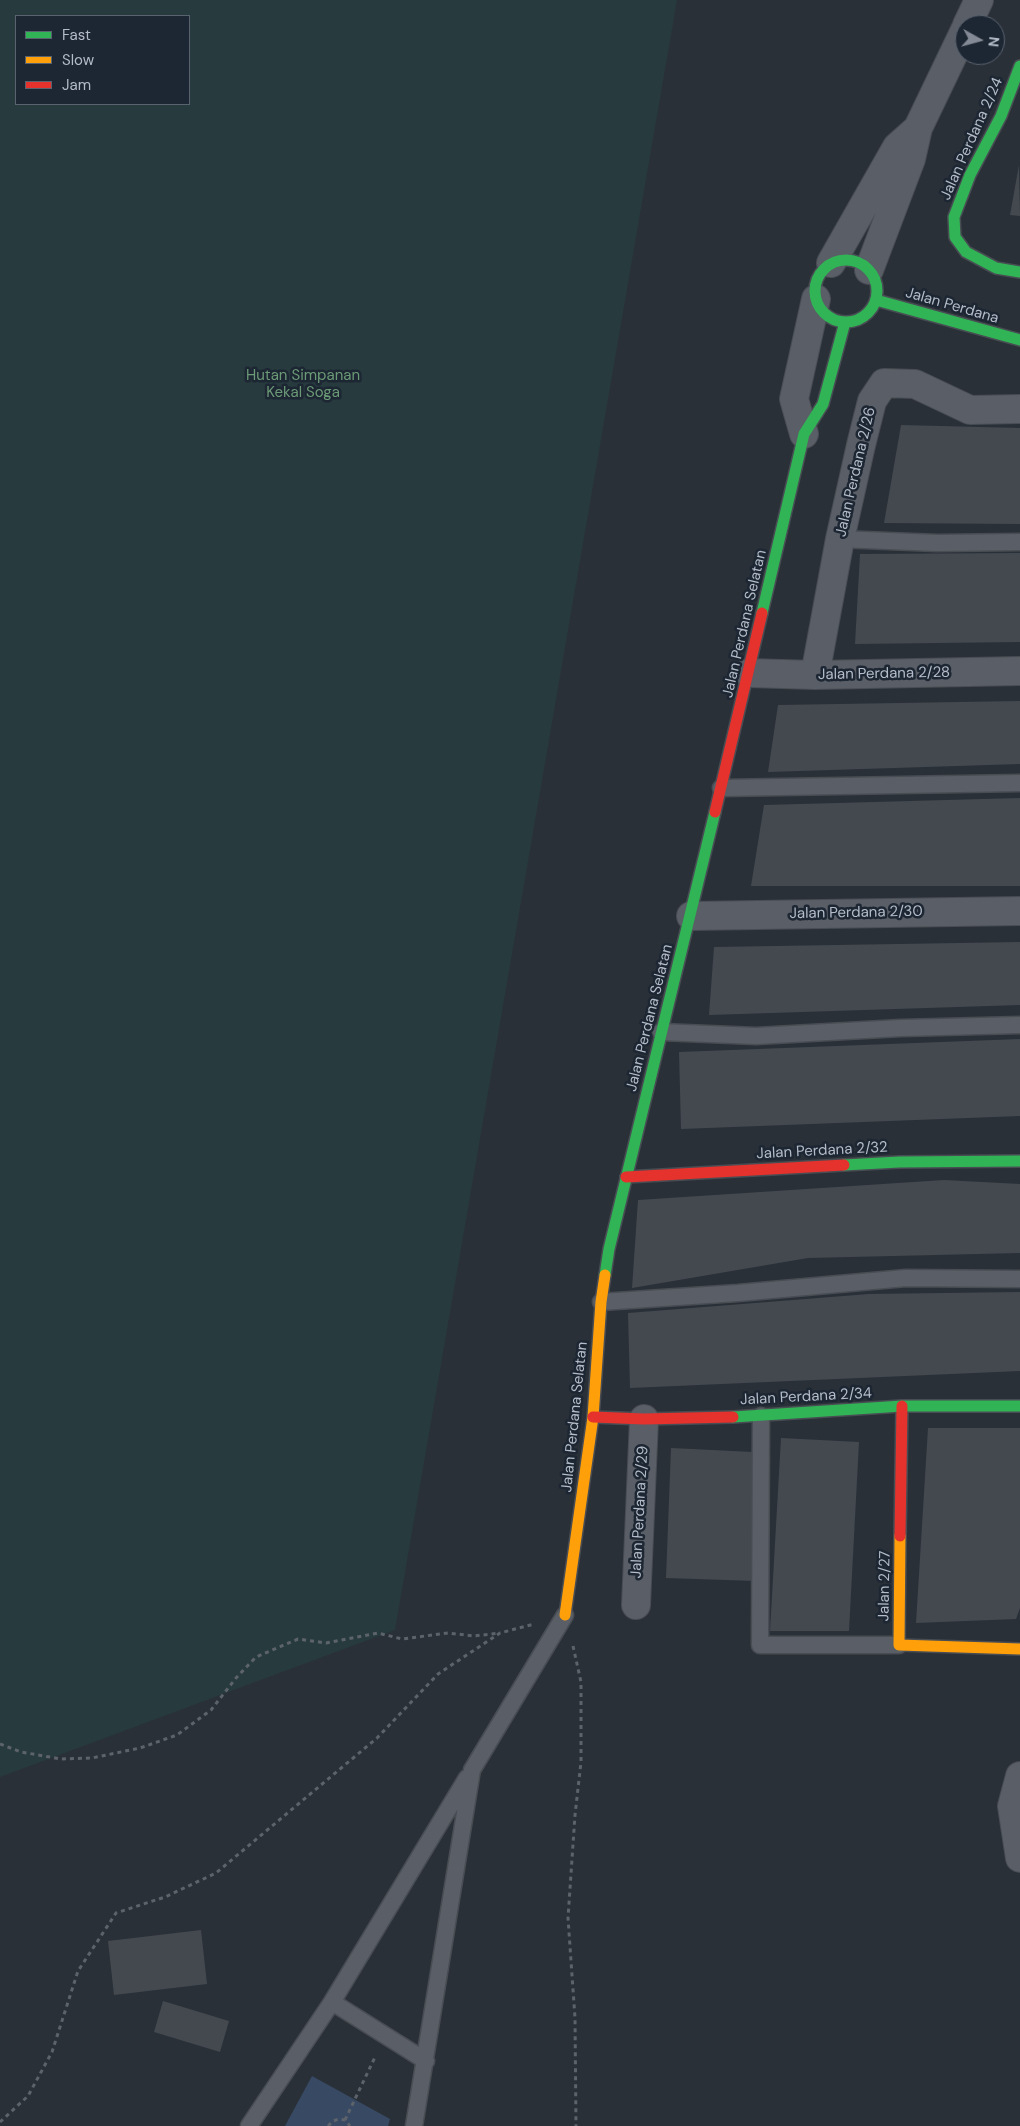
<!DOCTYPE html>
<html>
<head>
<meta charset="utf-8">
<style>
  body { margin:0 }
  #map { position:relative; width:1020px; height:2126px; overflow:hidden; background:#2a3038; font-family:"DM Sans",sans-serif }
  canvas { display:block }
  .legend { position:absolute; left:15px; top:15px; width:175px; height:90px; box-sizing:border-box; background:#1d2633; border:1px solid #59626f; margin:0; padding:6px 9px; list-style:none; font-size:15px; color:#b4bcc9 }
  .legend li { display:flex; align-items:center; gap:10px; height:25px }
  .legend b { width:25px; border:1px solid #59626f }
  .north { position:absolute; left:955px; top:15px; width:50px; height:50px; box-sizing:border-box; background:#1d2633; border:1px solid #59626f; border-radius:50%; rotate:97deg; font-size:14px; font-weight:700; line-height:20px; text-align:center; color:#b4bcc9 }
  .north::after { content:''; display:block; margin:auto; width:18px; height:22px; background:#848b96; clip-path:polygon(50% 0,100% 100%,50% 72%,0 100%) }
</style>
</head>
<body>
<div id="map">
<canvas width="1020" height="2126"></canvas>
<ul class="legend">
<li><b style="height:6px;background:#30b455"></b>Fast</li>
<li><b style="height:6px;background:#ff9f0a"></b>Slow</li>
<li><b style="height:6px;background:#e5322d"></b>Jam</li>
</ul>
<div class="north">N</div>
</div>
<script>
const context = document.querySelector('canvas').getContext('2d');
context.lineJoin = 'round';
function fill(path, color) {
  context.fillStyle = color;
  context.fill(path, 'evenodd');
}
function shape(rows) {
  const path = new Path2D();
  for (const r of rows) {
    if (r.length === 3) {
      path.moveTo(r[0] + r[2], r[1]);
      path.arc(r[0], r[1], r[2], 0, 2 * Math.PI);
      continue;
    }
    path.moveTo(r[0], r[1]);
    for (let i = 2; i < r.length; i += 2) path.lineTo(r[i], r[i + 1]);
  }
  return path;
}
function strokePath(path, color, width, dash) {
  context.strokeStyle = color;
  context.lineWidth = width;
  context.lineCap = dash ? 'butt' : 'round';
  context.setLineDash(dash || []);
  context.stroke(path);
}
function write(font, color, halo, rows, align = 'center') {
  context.font = font + ' "DM Sans",sans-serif';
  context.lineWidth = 5;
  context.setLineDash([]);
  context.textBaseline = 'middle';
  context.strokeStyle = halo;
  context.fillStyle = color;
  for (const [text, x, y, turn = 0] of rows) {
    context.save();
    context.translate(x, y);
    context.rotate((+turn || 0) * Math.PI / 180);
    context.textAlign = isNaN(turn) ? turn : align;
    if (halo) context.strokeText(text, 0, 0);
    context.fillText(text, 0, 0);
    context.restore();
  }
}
fill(shape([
  [0,0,677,0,395,1630,0,1777],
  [16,16,189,16,189,104,16,104]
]), '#273a3e');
fill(shape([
  [312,2076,390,2119,388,2126,285,2126]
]), '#384963');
fill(shape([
  [1019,165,1020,216,1010,215],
  [901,425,1020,428,1020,524,884,523],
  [1020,553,1020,642,855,644,860,554],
  [1020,701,1020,764,768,772,778,705],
  [1020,798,1020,886,751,886,764,805],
  [1020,942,1020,1005,709,1015,714,947],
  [1020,1039,1020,1116,681,1129,679,1052],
  [944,1180,1020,1184,1020,1253,808,1258,632,1288,638,1200],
  [1020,1292,1020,1371,630,1388,628,1313,869,1294],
  [928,1428,1020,1428,1020,1608,1016,1619,916,1623],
  [781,1438,859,1442,849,1631,770,1631],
  [671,1448,753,1452,756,1581,666,1578],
  [201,1930,207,1984,114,1995,108,1941],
  [163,2001,229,2021,220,2052,154,2032]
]), '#444950');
const lane = shape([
  [840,539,937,543,1020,542],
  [721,788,1020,783],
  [661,1032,756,1036,901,1028,1020,1025],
  [601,1302,738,1293,906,1278,1020,1279],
  [761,1416,760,1645,899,1645],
  [332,2002,426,2061],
  [249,2126,332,2002,467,1778],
  [414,2126,472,1770,565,1615]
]);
const street = shape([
  [967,25,979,0],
  [831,263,897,147,915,131],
  [869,270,911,159,918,128,965,30],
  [804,434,794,399,816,299],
  [749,673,815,675,1020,671],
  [815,675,840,539,861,445,872,401,884,383,915,384,970,410,1020,409],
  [691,916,1020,911],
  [636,1605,644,1419],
  [1020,1776,1012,1806,1020,1858]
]);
const fast = shape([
  [1020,66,1001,116,970,175,954,217,955,237,966,252,996,268,1020,272],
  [846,291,31],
  [876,300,1020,340],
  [762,613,804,434,823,404,845,322],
  [844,1165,899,1162,1020,1161],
  [605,1275,609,1249,715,812],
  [733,1417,902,1406,1020,1406]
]);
const slow = shape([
  [900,1536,899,1645,1020,1649],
  [565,1615,593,1417,601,1302,605,1275]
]);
const jam = shape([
  [715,812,762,613],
  [626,1177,844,1165],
  [593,1417,644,1419,733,1417],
  [900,1536,902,1406]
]);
strokePath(lane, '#484c53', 19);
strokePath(street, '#484c53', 30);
strokePath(fast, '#484c53', 14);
strokePath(slow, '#484c53', 14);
strokePath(jam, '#484c53', 14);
strokePath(shape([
  [573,1646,581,1682,581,1762,575,1815,568,1918,575,2018,576,2126],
  [0,1744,21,1752,61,1759,92,1758,140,1748,177,1735,211,1710,236,1678,256,1657,298,1639,326,1643,378,1633,402,1639,448,1633,474,1636,500,1633],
  [345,2120,376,2055],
  [0,2122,28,2096,52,2052,78,1971,116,1913,165,1897,216,1873,377,1738,438,1674,500,1633,534,1624],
  [328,2126,333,2121,339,2119,345,2120,350,2126]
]), '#5d636a', 3, [4, 4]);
strokePath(lane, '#5a5e66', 16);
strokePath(street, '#5a5e66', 28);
strokePath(fast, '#30b455', 11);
strokePath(slow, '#ff9f0a', 11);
strokePath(jam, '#e5322d', 11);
write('15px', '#b4bcc9', '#1d2633', [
  ["Jalan Perdana 2/24",972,139,-66],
  ["Jalan Perdana",952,306,16],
  ["Jalan Perdana 2/26",856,472,-77],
  ["Jalan Perdana Selatan",745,624,-77],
  ["Jalan Perdana 2/28",884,674,-1],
  ["Jalan Perdana 2/30",856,913,-1],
  ["Jalan Perdana Selatan",650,1018,-76],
  ["Jalan Perdana 2/32",822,1151,-3],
  ["Jalan Perdana 2/34",806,1397,-3],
  ["Jalan Perdana Selatan",575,1417,-84],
  ["Jalan Perdana 2/29",640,1512,-87],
  ["Jalan 2/27",885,1586,-89]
]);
write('15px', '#6b9a76', '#1d2633', [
  ["Hutan Simpanan",303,376],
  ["Kekal Soga",303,393]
]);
</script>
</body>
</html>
